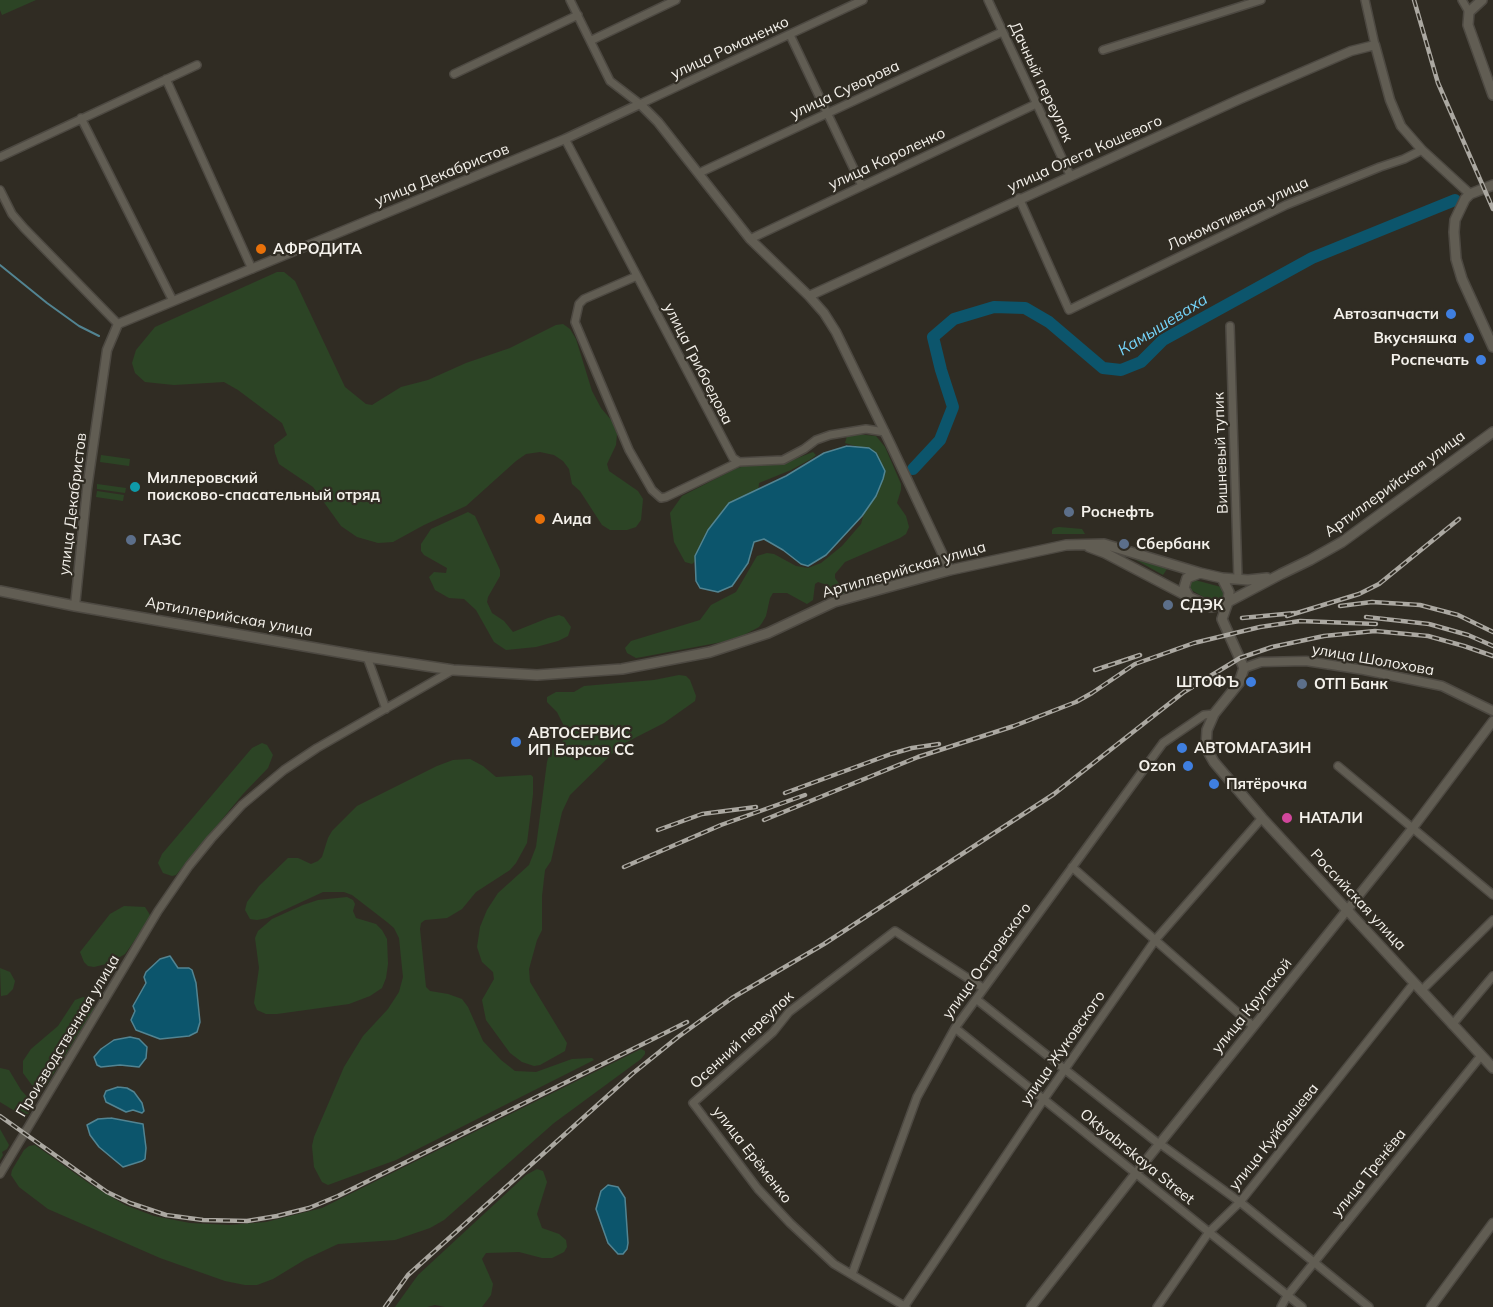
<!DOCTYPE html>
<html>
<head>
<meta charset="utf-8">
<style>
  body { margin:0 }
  canvas { display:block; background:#302c23 }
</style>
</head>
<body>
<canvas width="1493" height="1307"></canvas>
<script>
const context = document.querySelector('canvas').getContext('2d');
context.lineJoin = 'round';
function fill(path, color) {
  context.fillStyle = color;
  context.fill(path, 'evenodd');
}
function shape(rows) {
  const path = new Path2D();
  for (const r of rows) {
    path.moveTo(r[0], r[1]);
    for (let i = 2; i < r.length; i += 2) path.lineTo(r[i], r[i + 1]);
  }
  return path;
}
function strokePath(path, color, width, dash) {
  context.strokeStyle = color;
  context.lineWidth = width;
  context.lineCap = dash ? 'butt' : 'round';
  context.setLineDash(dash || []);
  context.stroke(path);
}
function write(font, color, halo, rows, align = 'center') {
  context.font = font + ' Mulish,sans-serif';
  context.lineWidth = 4.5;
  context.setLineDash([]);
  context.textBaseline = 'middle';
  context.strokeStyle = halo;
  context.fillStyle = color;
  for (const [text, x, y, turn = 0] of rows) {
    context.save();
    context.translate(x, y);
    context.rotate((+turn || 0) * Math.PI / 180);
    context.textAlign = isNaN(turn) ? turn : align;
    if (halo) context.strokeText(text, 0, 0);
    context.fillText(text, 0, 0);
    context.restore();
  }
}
fill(shape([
  [0,0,36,0,2,15,0,10],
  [277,272,284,272,295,281,345,387,366,404,372,405,401,387,428,380,466,363,510,348,556,325,563,324,570,329,576,339,592,391,601,408,612,421,617,434,616,445,607,464,609,471,638,491,643,499,641,520,636,527,627,530,610,530,602,525,580,491,572,484,569,469,563,461,554,455,540,452,526,454,516,461,466,506,424,525,393,542,378,543,357,537,341,526,313,487,279,464,275,453,274,445,287,435,282,423,238,390,224,382,174,385,145,382,135,373,132,363,136,350,155,327],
  [855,434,876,436,885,447,901,484,901,490,897,503,906,516,909,527,906,534,900,538,845,562,835,574,835,578,840,585,844,587,864,581,868,583,869,587,867,590,835,596,824,584,818,582,815,584,813,600,807,604,787,593,773,593,770,598,766,616,762,623,759,627,742,636,722,642,642,657,636,658,627,653,625,648,631,641,700,620,711,605,736,592,757,556,767,553,774,554,796,566,808,568,821,563,842,546,861,524,868,499,866,449,845,443,847,436],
  [813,452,816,455,811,459,791,470,759,483,758,496,699,558,692,564,685,562,674,542,670,513,682,496,735,469,744,466,785,463],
  [101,455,130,459,129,466,100,462],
  [97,484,126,488,125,493,97,489],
  [97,491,124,495,123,501,96,497],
  [468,512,475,516,500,570,500,576,488,597,487,602,492,613,504,621,513,632,548,618,559,615,564,617,571,627,568,636,558,641,536,647,506,650,494,642,476,610,464,599,449,598,435,590,429,577,434,572,446,573,447,568,424,555,421,551,421,544,431,529],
  [1059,527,1082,529,1085,534,1052,534,1052,530,1054,528],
  [1129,556,1167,569,1163,575],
  [1195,580,1221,587,1224,594,1223,597,1216,601,1211,601,1191,590,1189,582],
  [679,675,686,676,690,680,696,696,695,701,664,723,621,745,570,795,562,812,551,861,545,870,542,896,542,930,537,940,529,969,530,982,567,1043,565,1051,540,1065,534,1066,522,1062,510,1053,486,1020,482,1000,494,979,493,972,482,962,477,947,480,927,487,910,498,893,529,865,536,847,547,762,550,752,563,741,565,736,564,726,557,712,547,702,547,697,556,692,574,692,584,686,654,680],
  [262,743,267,745,273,755,268,768,243,794,176,875,172,876,163,873,158,863,162,854,252,748],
  [470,759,483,766,496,777,531,775,533,777,533,794,527,843,516,863,510,870,476,892,462,909,447,918,425,920,421,923,420,929,426,987,430,991,448,994,462,999,468,1007,483,1041,501,1060,515,1071,536,1072,572,1059,592,1058,594,1060,396,1160,328,1185,322,1182,314,1167,312,1146,314,1137,344,1067,363,1036,388,1009,399,992,403,977,399,938,394,928,387,922,352,895,344,892,323,892,267,918,257,920,250,919,245,910,247,902,259,886,288,858,298,858,311,864,318,861,322,857,328,838,332,831,357,806,437,766,453,760],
  [347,897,353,900,355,904,353,911,356,918,376,924,382,930,387,939,388,964,386,978,382,988,370,996,349,1004,277,1014,266,1014,257,1010,254,1003,259,968,255,938,258,931,272,919,303,905,318,900],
  [124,906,145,907,150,915,147,923,125,954,110,963,94,967,88,966,84,962,80,952,110,914],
  [0,968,10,972,15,981,13,989,7,995,1,996],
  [83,997,93,1001,94,1005,93,1010,46,1086,38,1090,34,1088,23,1073,23,1061,31,1049,58,1026,75,1000],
  [641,1049,645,1051,645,1054,641,1059,554,1123,444,1220,430,1228,395,1240,338,1244,306,1259,273,1279,257,1285,245,1285,225,1281,160,1258,48,1209,19,1187,11,1175,12,1170,24,1150,29,1146,35,1145,90,1184,125,1205,154,1216,190,1223,230,1225,266,1222,322,1208],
  [0,1068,9,1070,21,1090,30,1100,32,1105,29,1113,25,1115,18,1113,0,1102],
  [0,1129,9,1145,7,1149,2,1152,3,1155,0,1160],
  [537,1169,543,1171,547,1182,537,1214,542,1228,559,1234,566,1240,567,1247,564,1252,552,1258,542,1258,519,1252,486,1253,482,1259,493,1284,491,1295,482,1307,445,1307,435,1305,427,1307,395,1307,418,1275,526,1175]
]), '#2c4425');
const water = shape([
  [847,446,869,448,876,453,885,471,883,479,876,496,862,516,826,555,808,566,801,564,783,550,764,539,754,542,748,563,732,586,718,592,700,588,696,581,695,556,708,530,729,503,786,476,824,453,847,446],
  [170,956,178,968,189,968,192,970,196,983,200,1022,197,1032,189,1036,160,1039,136,1030,131,1020,135,1011,133,1006,146,983,144,977,146,972,160,959,170,956],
  [130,1037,139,1039,147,1047,146,1058,139,1067,120,1065,101,1067,97,1065,94,1057,101,1049,114,1040,130,1037],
  [118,1087,127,1088,134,1092,142,1103,144,1111,142,1113,133,1110,126,1112,106,1102,104,1096,106,1091,118,1087],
  [111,1118,143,1124,146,1148,145,1159,142,1161,123,1167,99,1147,90,1135,87,1125,98,1119,111,1118],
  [608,1185,618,1187,625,1198,628,1243,627,1249,623,1254,618,1254,608,1243,596,1209,601,1191,608,1185]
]);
fill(water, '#0c556c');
strokePath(water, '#528492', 1.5);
strokePath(shape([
  [0,265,47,303,79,326,99,336]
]), '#528492', 2);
strokePath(shape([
  [913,469,940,440,953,407,941,370,933,337,954,319,994,307,1025,308,1049,322,1103,368,1121,370,1141,362,1163,340,1312,258,1455,200]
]), '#0c556c', 12);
const minor = shape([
  [570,0,610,81,640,104,863,0],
  [988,0,1070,175],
  [1365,0,1375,45],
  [1462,0,1469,12],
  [790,35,862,186],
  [592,40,676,0],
  [1103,50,1261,0],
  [454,74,578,15],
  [166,79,252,269],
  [81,118,173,301],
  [565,139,733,458,739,462,783,460,804,449,816,440,830,435,866,429,885,432],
  [0,157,197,65],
  [699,173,1002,32],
  [0,190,12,214,24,228,118,324],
  [1019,198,1069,310,1286,205,1380,167,1404,159,1422,150],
  [750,239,1036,104],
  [637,276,584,299,579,304,575,322,629,450,652,490,661,498,666,497,739,462],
  [1230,326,1238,579],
  [367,657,386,709],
  [1338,766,1493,895],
  [1072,867,1253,1026],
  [1421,991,1493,920],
  [976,999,1159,1144],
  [1452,1025,1493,976],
  [955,1028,1302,1307],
  [1159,1143,1240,1202,1369,1307],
  [0,1174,158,911,189,866,211,839,242,805,284,770,317,748,453,670],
  [852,1274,917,1097,955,1028,1163,743,1204,715,1214,714],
  [904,1307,1044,1099,1156,939,1262,818],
  [906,1307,834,1264,790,1223,758,1189,693,1103,773,1032,789,1012,895,931,983,988],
  [1157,1307,1209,1232,1240,1202,1414,983],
  [1281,1307,1287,1296,1480,1057]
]);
const tertiary = shape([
  [809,296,1240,99,1351,51,1375,45,1390,100,1401,126,1422,150,1470,194],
  [75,606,87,489,107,350,118,324,565,139,640,104,658,122,750,239,809,296,824,313,836,332,890,443,950,570],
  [1244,668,1261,662,1306,661,1364,670,1442,686,1493,711],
  [1031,1307,1136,1173,1412,829,1493,721],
  [1431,1307,1493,1223]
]);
const secondary = shape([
  [1482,0,1469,12,1468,25,1493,95],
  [1493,185,1470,194,1465,199,1455,220,1454,232,1456,259,1462,279,1493,347],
  [1089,547,1105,553,1189,597],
  [1222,578,1248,580,1267,578],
  [0,591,75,606,367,657,453,670,537,675,622,669,710,652,768,633,834,602,950,570,1066,545,1104,544,1200,573],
  [1222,619,1244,668,1239,683,1214,714,1207,730,1206,748,1214,762,1262,818,1493,1068],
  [1222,619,1228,602,1229,592,1222,578,1200,573,1187,578,1184,588,1189,597,1211,607,1222,605,1228,602,1281,574,1310,560,1342,542,1493,432]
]);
strokePath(minor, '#4d4942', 10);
strokePath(tertiary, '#4d4942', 11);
strokePath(secondary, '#4d4942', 12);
strokePath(minor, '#615d53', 7);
strokePath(tertiary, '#615d53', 8);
strokePath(secondary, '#615d53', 9);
const rail = shape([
  [1414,0,1438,83,1493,209],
  [1340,606,1372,602,1420,605,1458,615,1493,632],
  [1287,616,1359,594,1379,584,1459,519],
  [1366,617,1429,624,1468,635,1493,646],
  [1242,618,1295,613],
  [1095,670,1140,655],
  [785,793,891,754,912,748,939,744],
  [764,820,918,757,1014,726,1076,702,1092,693,1135,664,1194,643,1260,627,1300,621,1376,624],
  [658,830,702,814,756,807],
  [624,867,721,825,805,795],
  [0,1116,107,1192,130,1203,166,1215,203,1220,247,1221,277,1216,309,1208,338,1196,687,1022],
  [385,1307,408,1275,632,1074,678,1037,732,998,824,944,1054,794,1184,692,1240,658,1272,647,1324,636,1375,631,1428,636,1464,646,1493,656]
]);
strokePath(rail, '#aba8a1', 4.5);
strokePath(rail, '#302c23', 2, [7]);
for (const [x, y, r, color] of [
  [261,249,6,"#e8710a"],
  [1451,314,6,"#3f7fe0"],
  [1469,338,6,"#3f7fe0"],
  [1481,360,6,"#3f7fe0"],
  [135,487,6,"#0f9aa8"],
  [1069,512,6,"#5c6f8a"],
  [540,519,6,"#e8710a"],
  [131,540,6,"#5c6f8a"],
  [1124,544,6,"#5c6f8a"],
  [1168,605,6,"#5c6f8a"],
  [1251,682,6,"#3f7fe0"],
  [1302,684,6,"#5c6f8a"],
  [516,742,6,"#3f7fe0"],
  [1182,748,6,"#3f7fe0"],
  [1188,766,6,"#3f7fe0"],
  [1214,784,6,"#3f7fe0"],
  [1287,818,6,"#d1479c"]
]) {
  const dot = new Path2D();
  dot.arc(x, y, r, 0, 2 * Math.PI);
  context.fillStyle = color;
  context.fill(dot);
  strokePath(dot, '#302c23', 2);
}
write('15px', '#f4f1eb', '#302c23', [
  ["улица Романенко",730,48,-25],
  ["Дачный переулок",1041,82,65],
  ["улица Суворова",845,90,-25],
  ["улица Олега Кошевого",1085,154,-24],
  ["улица Короленко",887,159,-25],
  ["улица Декабристов",442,175,-22],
  ["Локомотивная улица",1238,214,-25],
  ["улица Грибоедова",698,364,63],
  ["Вишневый тупик",1221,453,-92],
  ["Артиллерийская улица",1395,484,-36],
  ["улица Декабристов",73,504,-83],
  ["Артиллерийская улица",904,570,-16],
  ["Артиллерийская улица",229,617,10],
  ["улица Шолохова",1373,660,10],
  ["Российская улица",1358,900,47],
  ["улица Островского",987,961,-54],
  ["улица Крупской",1252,1006,-51],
  ["Производственная улица",68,1036,-59],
  ["Осенний переулок",742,1040,-43],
  ["улица Жуковского",1063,1048,-55],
  ["улица Куйбышева",1274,1137,-51],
  ["улица Ерёменко",752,1155,52],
  ["Oktyabrskaya Street",1137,1157,39],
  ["улица Тренёва",1369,1173,-51]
]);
write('bold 15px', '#f4f1eb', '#302c23', [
  ["АФРОДИТА",273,249],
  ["Автозапчасти",1439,314,"right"],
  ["Вкусняшка",1457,338,"right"],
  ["Роспечать",1469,360,"right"],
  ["Миллеровский",147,478],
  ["поисково-спасательный отряд",147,495],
  ["Роснефть",1081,512],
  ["Аида",552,519],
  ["ГАЗС",143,540],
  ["Сбербанк",1136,544],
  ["СДЭК",1180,605],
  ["ШТОФЪ",1239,682,"right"],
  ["ОТП Банк",1314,684],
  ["АВТОСЕРВИС",528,733],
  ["ИП Барсов СС",528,750],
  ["АВТОМАГАЗИН",1194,748],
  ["Ozon",1176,766,"right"],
  ["Пятёрочка",1226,784],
  ["НАТАЛИ",1299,818]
], 'left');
write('italic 16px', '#75d5fb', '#302c23', [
  ["Камышеваха",1163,325,-32]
]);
</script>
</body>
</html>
